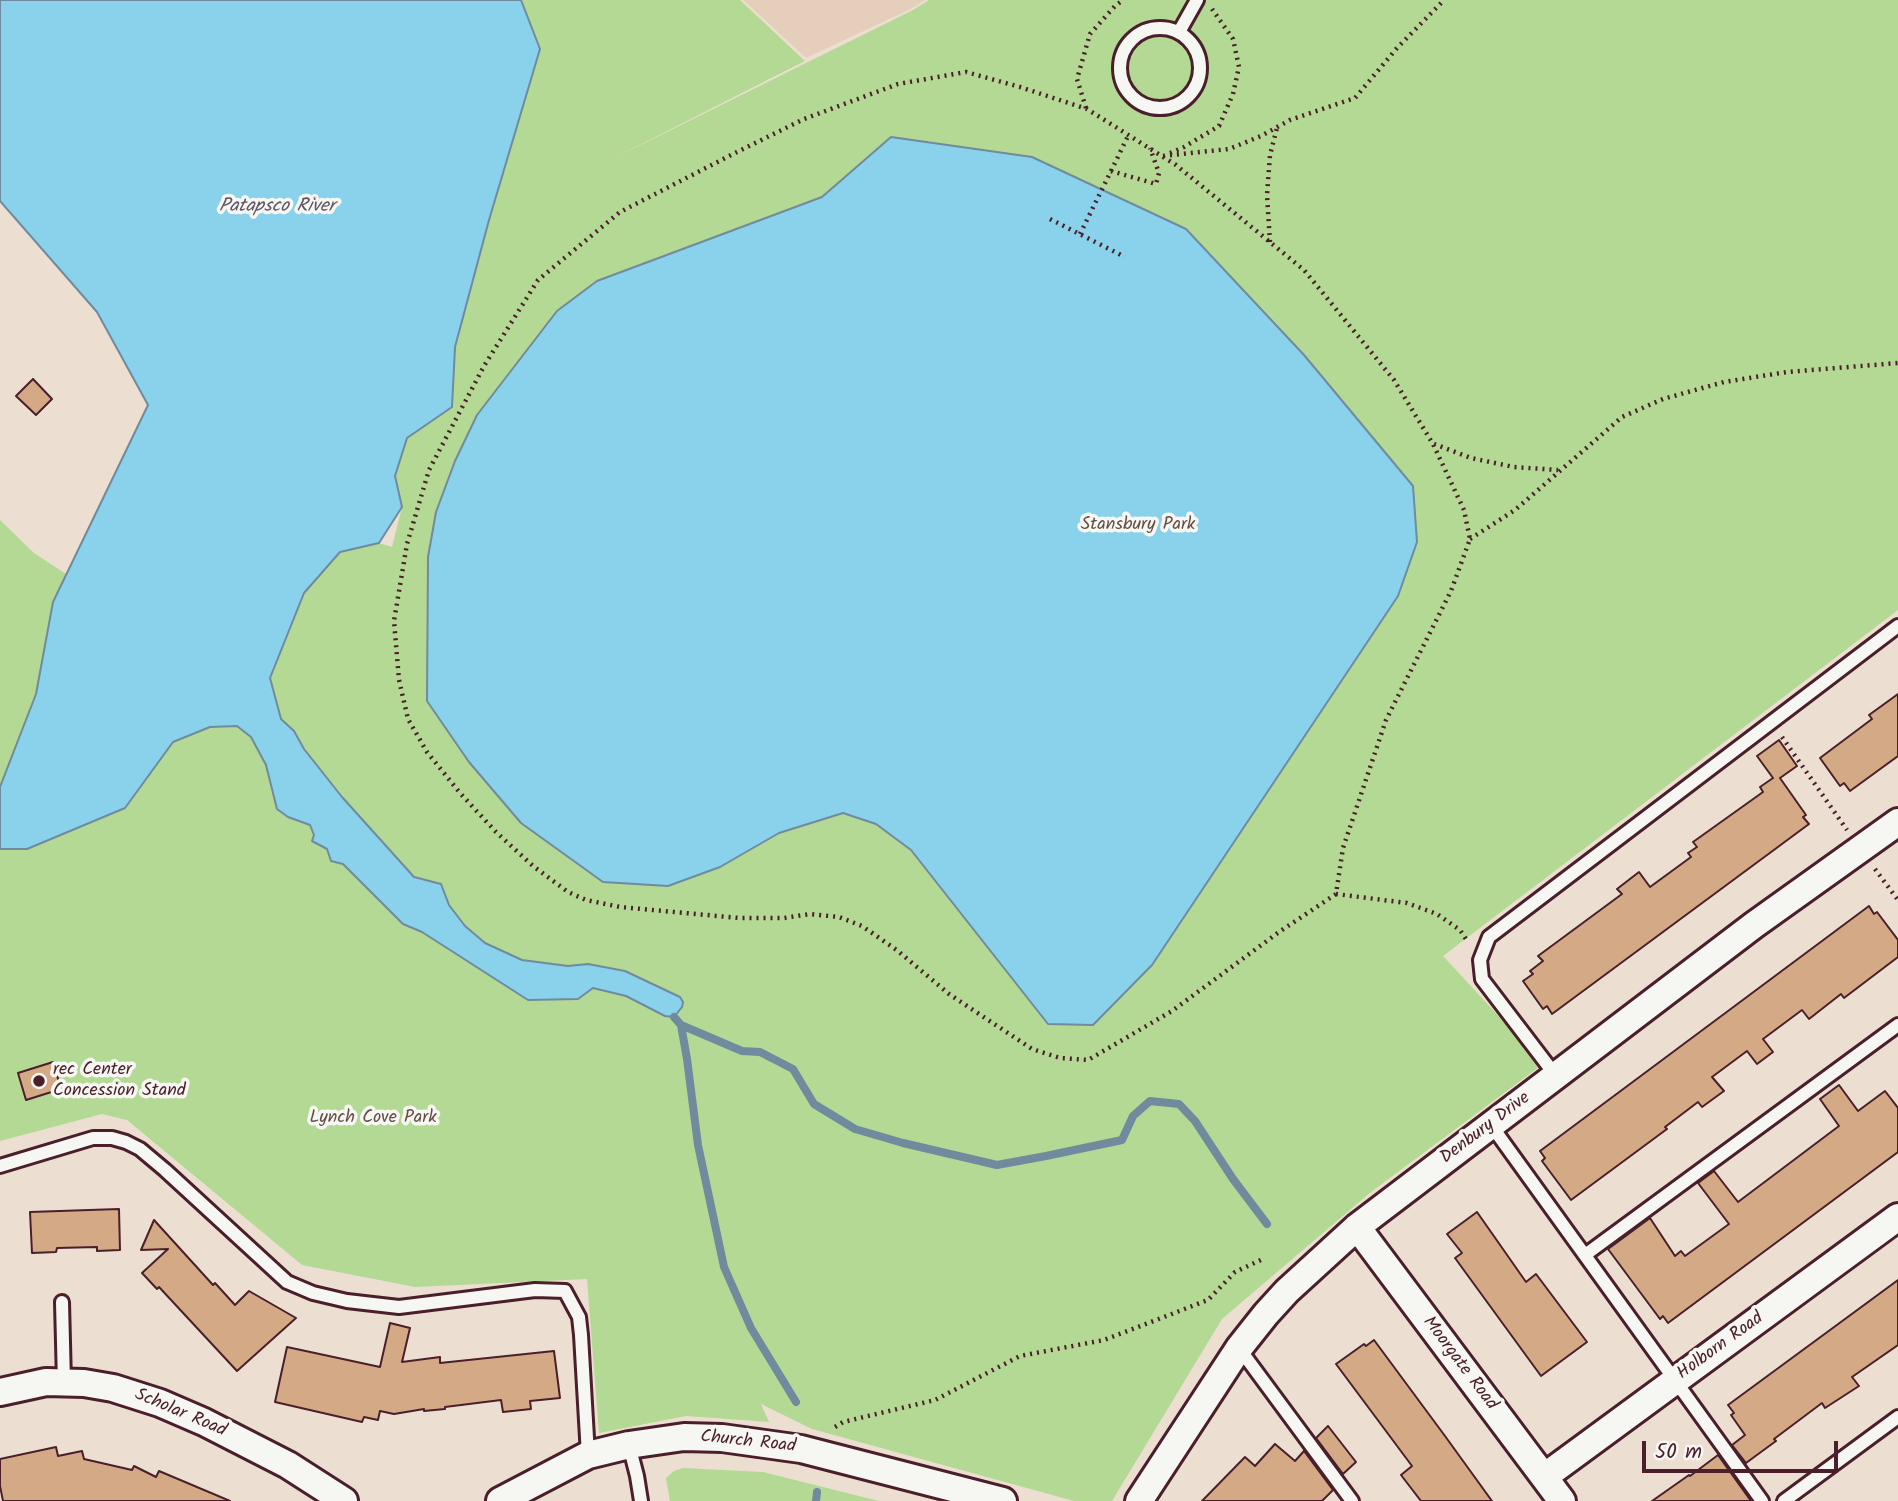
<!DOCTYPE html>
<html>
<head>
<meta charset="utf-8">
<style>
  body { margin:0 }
  #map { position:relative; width:1898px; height:1501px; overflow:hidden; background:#ecdfd1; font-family:Kalam,sans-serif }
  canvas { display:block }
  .scale { position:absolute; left:1642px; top:1441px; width:196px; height:32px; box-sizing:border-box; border:4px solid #4a1f2b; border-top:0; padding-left:9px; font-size:21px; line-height:24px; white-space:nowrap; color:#4a1f2b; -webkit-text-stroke:5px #f6f6f2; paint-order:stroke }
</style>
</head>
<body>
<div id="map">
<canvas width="1898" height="1501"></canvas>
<div class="scale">50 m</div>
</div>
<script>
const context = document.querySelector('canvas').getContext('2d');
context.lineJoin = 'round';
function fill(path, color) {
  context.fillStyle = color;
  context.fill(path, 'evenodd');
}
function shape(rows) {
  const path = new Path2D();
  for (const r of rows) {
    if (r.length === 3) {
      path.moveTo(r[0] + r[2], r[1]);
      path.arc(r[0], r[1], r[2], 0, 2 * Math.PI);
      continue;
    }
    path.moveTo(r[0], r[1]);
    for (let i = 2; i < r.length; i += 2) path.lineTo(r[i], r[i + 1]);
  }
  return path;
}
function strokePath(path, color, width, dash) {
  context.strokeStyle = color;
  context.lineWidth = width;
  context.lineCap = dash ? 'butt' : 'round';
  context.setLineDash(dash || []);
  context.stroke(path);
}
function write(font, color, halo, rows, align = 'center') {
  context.font = font + ' Kalam,sans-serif';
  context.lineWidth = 7;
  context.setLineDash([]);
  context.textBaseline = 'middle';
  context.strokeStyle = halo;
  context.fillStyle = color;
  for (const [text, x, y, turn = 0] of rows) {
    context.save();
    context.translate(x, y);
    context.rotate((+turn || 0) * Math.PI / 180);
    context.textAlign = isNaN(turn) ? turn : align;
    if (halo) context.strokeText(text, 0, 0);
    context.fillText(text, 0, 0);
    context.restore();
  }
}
fill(shape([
  [743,0,925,0,911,9,806,58]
]), '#e5cfba');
fill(shape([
  [522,0,740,0,805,61,608,161,913,10,929,0,1898,0,1898,610,1443,956,1543,1064,1371,1192,1222,1319,1112,1501,1074,1501,812,1429,761,1404,769,1422,686,1416,599,1433,587,1279,415,1287,302,1265,127,1120,102,1114,0,1141,0,849,27,849,125,808,173,742,210,727,237,726,251,737,266,765,272,793,288,817,310,825,314,835,312,841,327,849,343,864,403,924,422,932,528,1000,592,988,626,996,665,1016,588,964,568,966,522,960,485,943,465,926,449,905,441,884,414,877,342,797,304,749,293,731,281,719,270,678,304,593,340,552,379,543,392,547,402,507,395,476,407,438,452,407,455,347,489,220,540,50],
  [0,520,34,553,66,574,53,602,36,694,0,787],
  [683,1468,763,1472,879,1501,670,1501,666,1478,674,1471]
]), '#b3d994');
const water = shape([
  [0,0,521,0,540,49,489,220,455,347,452,407,407,438,395,476,402,507,379,543,340,552,304,593,270,678,281,719,294,731,304,749,342,797,414,877,441,884,449,905,465,926,485,943,522,960,568,966,588,964,625,971,680,997,683,1002,682,1007,674,1017,665,1016,626,996,593,988,578,999,528,1000,422,932,403,924,343,864,331,861,327,849,312,841,314,835,310,825,288,817,277,809,266,765,251,737,237,726,210,727,173,742,125,808,27,849,0,849,0,787,36,694,53,602,148,405,97,312,0,201,0,0],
  [891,137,1032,157,1186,229,1304,355,1413,486,1417,542,1398,596,1152,965,1093,1025,1048,1024,911,850,876,824,843,813,779,833,720,867,668,886,603,882,521,823,469,762,427,701,428,557,436,512,455,461,477,415,557,311,597,281,822,197,891,137]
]);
fill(water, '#8ad2eb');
strokePath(water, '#708a9e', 2);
strokePath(shape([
  [674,1017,681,1025,687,1059,698,1145,724,1267,751,1328,796,1402],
  [681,1025,742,1051,760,1052,793,1069,814,1104,855,1129,903,1143,997,1165,1046,1156,1122,1140,1133,1116,1150,1101,1179,1104,1195,1121,1233,1179,1267,1224],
  [816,1501,817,1492]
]), '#708a9e', 8);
const building = shape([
  [33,379,52,399,36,415,16,396,33,379],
  [1898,694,1898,756,1850,791,1844,783,1840,786,1820,758,1872,719,1869,715,1898,694],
  [1779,740,1797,766,1780,778,1806,815,1803,817,1809,824,1552,1014,1547,1006,1543,1009,1523,981,1533,974,1530,971,1543,961,1538,956,1622,894,1617,889,1639,872,1650,887,1691,857,1688,853,1697,847,1693,842,1763,792,1760,787,1773,778,1757,756,1779,740],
  [1869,906,1874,914,1877,912,1898,940,1898,957,1844,998,1841,994,1809,1019,1802,1010,1763,1039,1773,1052,1757,1064,1747,1051,1712,1077,1724,1091,1702,1107,1698,1102,1665,1127,1667,1129,1571,1200,1542,1161,1545,1158,1540,1151,1869,906],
  [53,1062,61,1089,26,1100,18,1073,53,1062],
  [1839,1085,1858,1111,1885,1091,1898,1108,1898,1152,1668,1323,1663,1316,1660,1319,1608,1249,1650,1218,1675,1256,1681,1251,1685,1256,1729,1224,1698,1183,1714,1171,1738,1202,1839,1126,1820,1099,1839,1085],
  [119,1209,120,1250,97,1251,97,1247,57,1248,56,1252,32,1253,30,1212,119,1209],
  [1477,1212,1526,1282,1536,1274,1587,1342,1541,1376,1455,1258,1462,1253,1447,1234,1477,1212],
  [154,1220,213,1285,215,1283,235,1305,249,1291,296,1318,237,1371,159,1287,157,1289,142,1273,168,1249,141,1250,154,1220],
  [1898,1280,1898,1345,1852,1377,1859,1386,1825,1408,1822,1403,1774,1439,1776,1441,1746,1463,1732,1445,1745,1435,1731,1415,1734,1413,1728,1405,1898,1280],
  [390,1323,410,1328,402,1362,440,1357,440,1363,554,1351,560,1398,530,1401,531,1409,503,1412,501,1400,445,1407,445,1409,424,1411,424,1409,394,1414,380,1411,378,1420,364,1417,362,1422,275,1402,287,1347,380,1367,390,1323],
  [1374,1340,1445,1436,1492,1501,1421,1501,1401,1475,1412,1466,1336,1364,1364,1344,1366,1346,1374,1340],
  [1328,1426,1356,1462,1343,1474,1316,1438,1328,1426],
  [1275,1444,1295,1461,1304,1451,1333,1490,1322,1501,1202,1501,1245,1457,1255,1466,1275,1444],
  [56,1447,58,1456,82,1451,84,1459,132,1470,134,1466,156,1477,159,1471,230,1501,3,1501,0,1486,0,1459,56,1447],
  [1718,1455,1751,1501,1652,1501,1689,1475,1690,1476,1718,1455]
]);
fill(building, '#d4a985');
strokePath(building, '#4a1f2b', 2);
const lane = shape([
  [1160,68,40],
  [1179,32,1197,0],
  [1556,1076,1482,979,1480,960,1489,937,1898,626],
  [1491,1125,1762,1501],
  [0,1166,93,1138,112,1138,126,1142,140,1149,165,1170,287,1282,313,1293,347,1301,399,1307,535,1290,565,1291,579,1317,581,1335,588,1455],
  [1585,1255,1898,1025],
  [62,1302,64,1383],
  [1239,1348,1352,1501],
  [629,1445,637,1476,641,1501],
  [1784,1501,1898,1417]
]);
const street = shape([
  [1357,1227,1562,1501],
  [0,1392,46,1382,84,1383,113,1388,160,1403,204,1422,288,1465,344,1501],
  [1544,1477,1898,1217],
  [500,1501,588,1455,629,1445,684,1437,722,1438,801,1449,1003,1501],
  [1139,1501,1239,1348,1266,1314,1287,1291,1357,1227,1754,925,1898,822]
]);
strokePath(lane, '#4a1f2b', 18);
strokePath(street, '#4a1f2b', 32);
strokePath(shape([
  [1086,108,1077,79,1090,34,1115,6,1123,0],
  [1170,153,1184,147,1219,126,1233,94,1239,67,1233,39,1212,9],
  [1163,156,1229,149,1261,136,1290,120,1355,98,1397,48,1444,0],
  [1111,171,1129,134],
  [1050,219,1125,257],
  [1080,234,1111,171,1156,184,1159,173,1150,148],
  [1270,242,1267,195,1270,155,1277,128],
  [1434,444,1471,458,1514,467,1558,470],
  [1470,539,1515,510,1622,417,1663,399,1724,382,1787,372,1898,363],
  [1782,737,1847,830],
  [1875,869,1898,900],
  [1336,894,1279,932,1172,1011,1088,1060,1060,1058,1032,1049,949,994,898,951,862,926,839,917,810,914,784,918,739,918,620,907,586,900,568,892,533,866,496,832,460,793,427,752,408,719,399,680,394,621,407,544,429,470,484,366,538,280,620,212,735,153,804,119,898,84,966,72,1020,87,1087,109,1176,165,1304,270,1394,380,1433,444,1464,510,1470,539,1451,591,1386,720,1343,848,1336,894,1407,903,1437,914,1460,930,1468,942],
  [835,1427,843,1422,935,1400,1020,1356,1104,1340,1208,1300,1235,1272,1263,1259]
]), '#4a1f2b', 4.5, [2, 5]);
strokePath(lane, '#f6f6f2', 12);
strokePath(street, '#f6f6f2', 26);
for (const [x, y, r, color] of [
  [39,1081,7,"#4a1f2b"]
]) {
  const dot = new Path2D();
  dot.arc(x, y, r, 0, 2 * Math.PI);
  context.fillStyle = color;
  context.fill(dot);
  strokePath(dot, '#f6f6f2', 2.5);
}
write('18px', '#644e45', '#f6f6f2', [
  ["Stansbury Park",1138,526],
  ["Lynch Cove Park",373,1119]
]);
write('18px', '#4a1f2b', '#f6f6f2', [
  ["rec Center",53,1071],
  ["Concession Stand",53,1092]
], 'left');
write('18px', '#4a1f2b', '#f6f6f2', [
  ["Denbury Drive",1486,1129,-37],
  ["Holborn Road",1721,1347,-36],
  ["Moorgate Road",1459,1364,53],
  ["Scholar Road",180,1414,23],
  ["Church Road",748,1443,6]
]);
write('italic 19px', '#5d5565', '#f6f6f2', [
  ["Patapsco River",277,208]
]);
</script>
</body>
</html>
